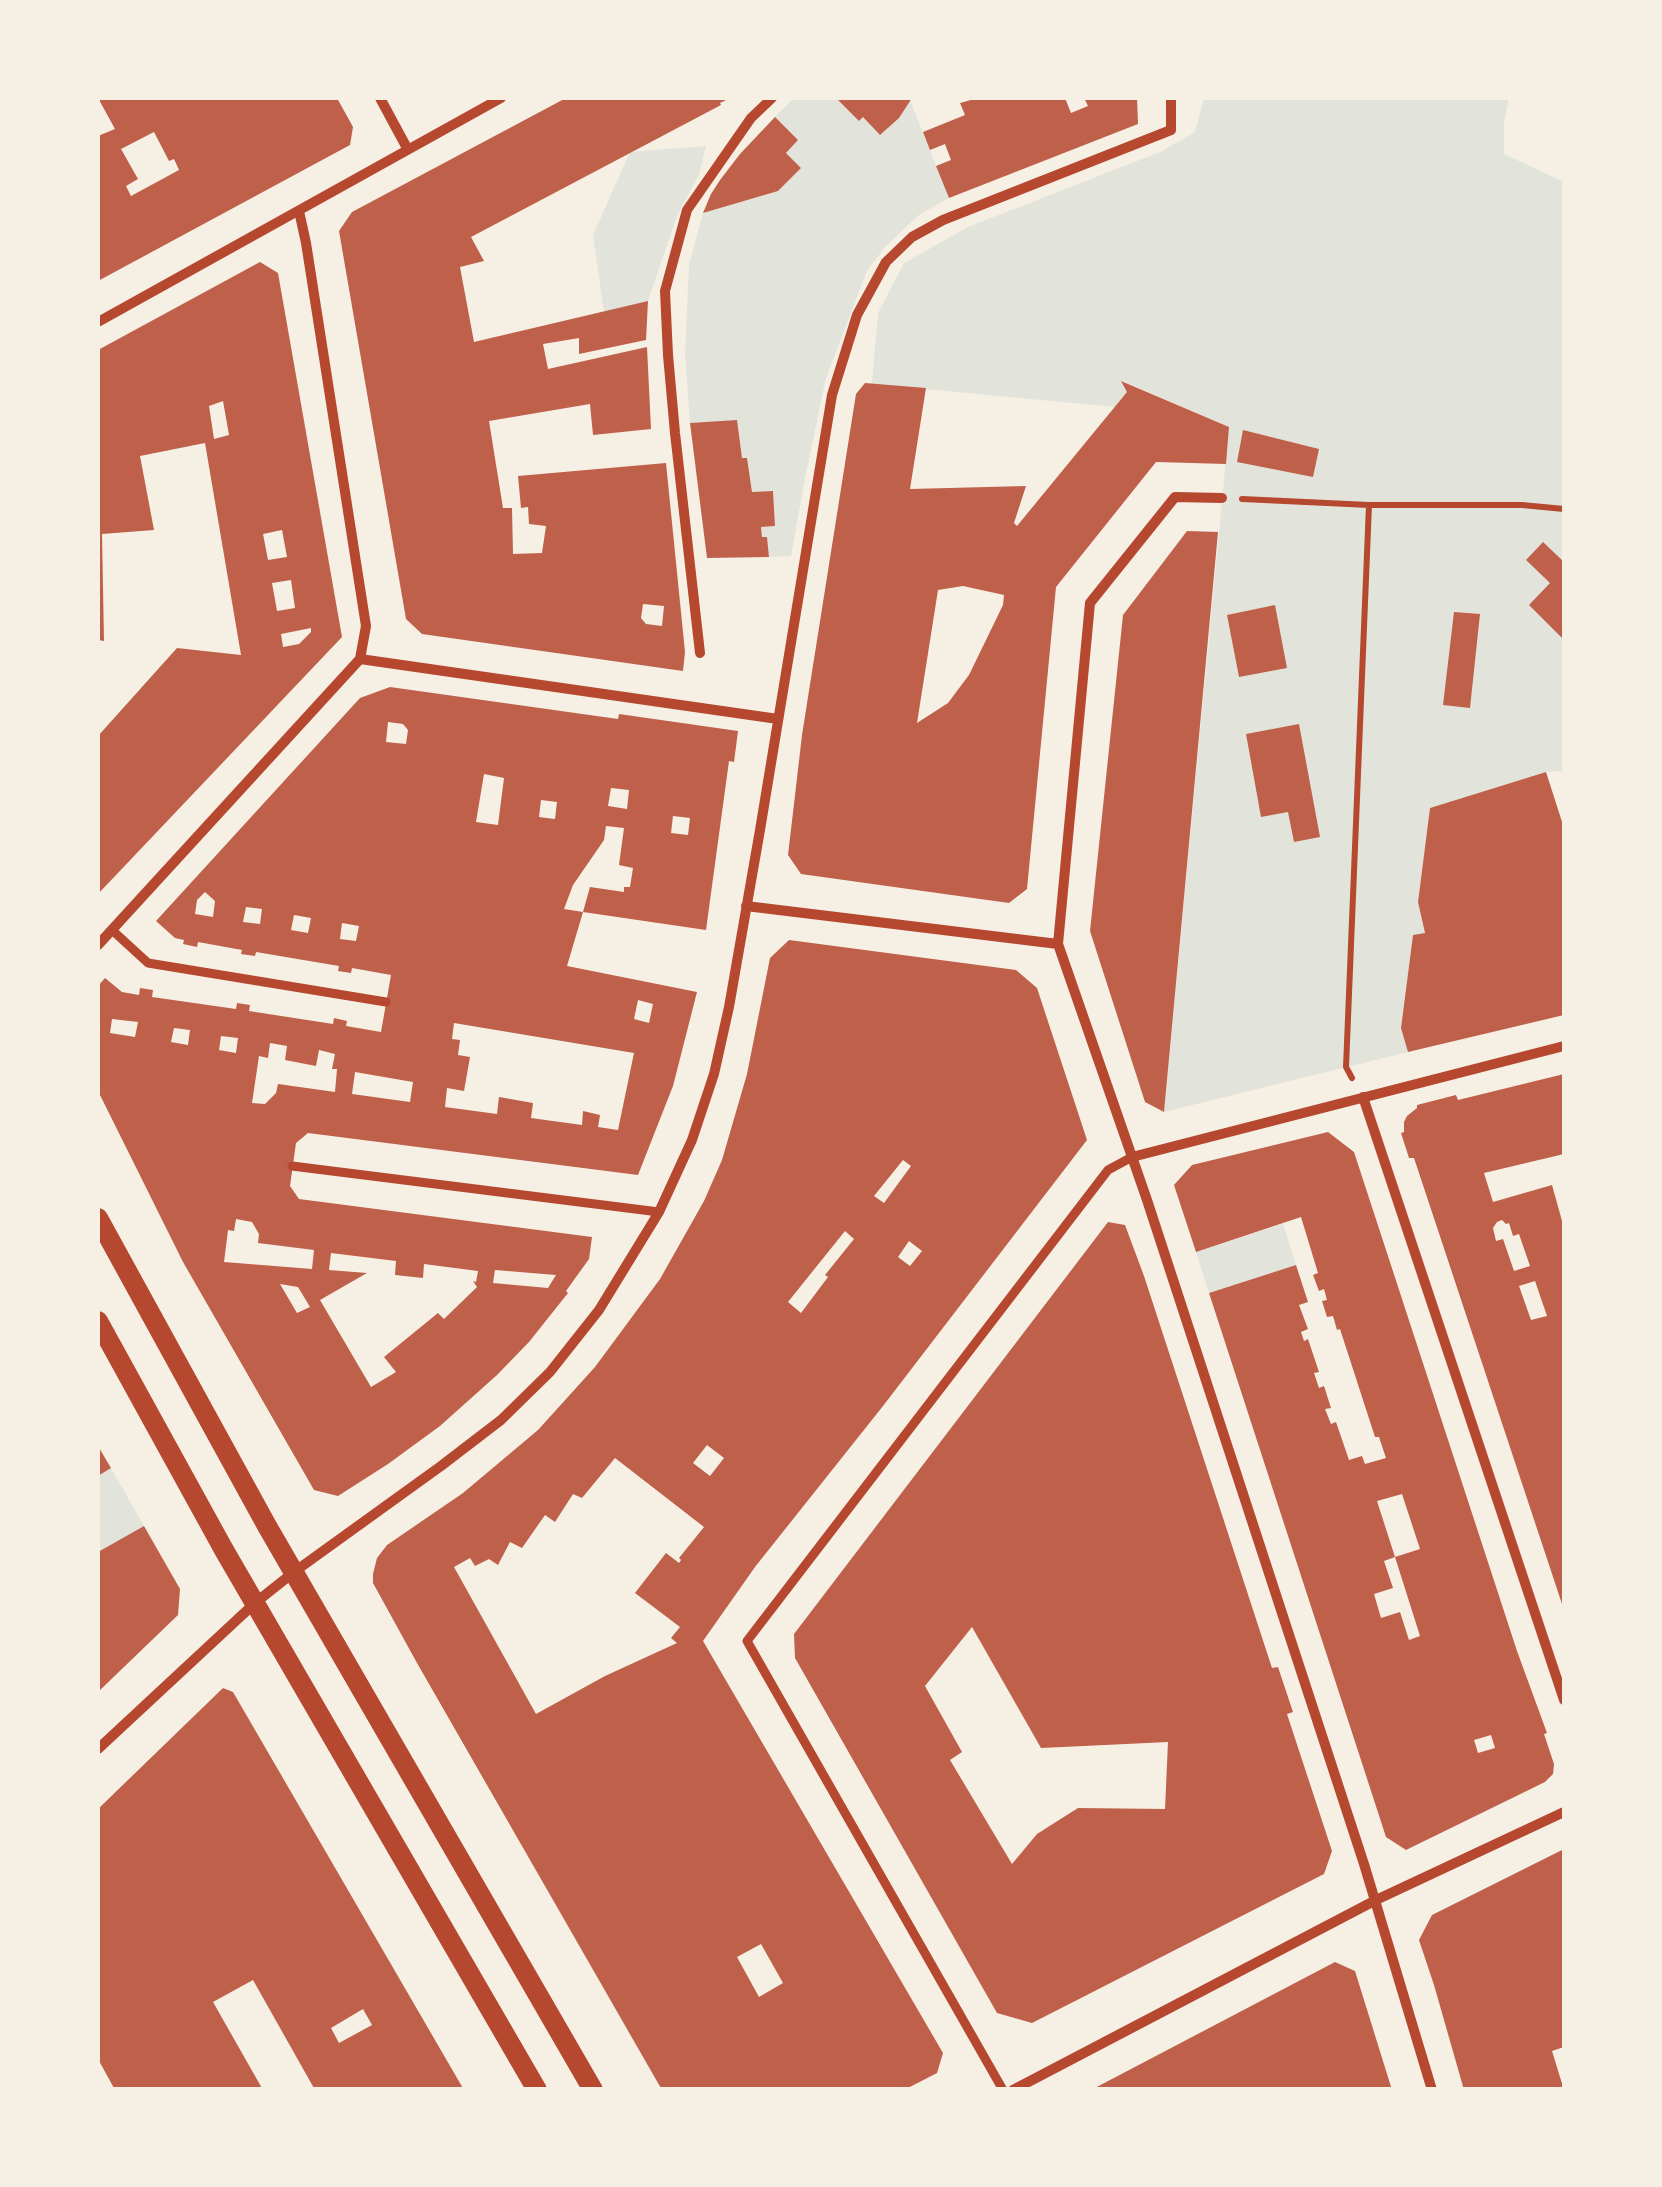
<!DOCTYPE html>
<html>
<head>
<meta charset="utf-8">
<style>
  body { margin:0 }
  #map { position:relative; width:1662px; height:2187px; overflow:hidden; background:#f6efe4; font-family:Ubuntu,sans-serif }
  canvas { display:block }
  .frame { position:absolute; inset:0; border:100px solid #f6efe4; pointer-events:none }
</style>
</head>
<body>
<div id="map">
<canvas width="1662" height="2187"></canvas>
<div class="frame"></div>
</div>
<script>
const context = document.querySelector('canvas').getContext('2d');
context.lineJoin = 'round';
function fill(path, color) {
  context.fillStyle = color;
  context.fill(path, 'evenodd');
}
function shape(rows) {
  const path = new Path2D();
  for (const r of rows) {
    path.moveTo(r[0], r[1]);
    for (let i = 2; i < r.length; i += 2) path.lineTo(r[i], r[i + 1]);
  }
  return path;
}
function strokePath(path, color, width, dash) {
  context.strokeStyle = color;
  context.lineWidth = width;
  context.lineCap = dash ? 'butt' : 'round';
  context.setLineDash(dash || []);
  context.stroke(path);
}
fill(shape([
  [794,98,836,98,859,120,863,117,880,135,910,100,949,198,919,215,886,246,867,271,826,378,805,478,791,556,769,557,767,537,762,537,761,527,775,526,773,491,752,492,747,459,742,458,737,421,690,423,685,354,689,265,703,213,778,191,801,168,786,153,798,140,775,117],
  [1204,98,1509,98,1504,124,1504,154,1564,182,1564,771,1546,772,1430,808,1418,902,1425,933,1413,935,1401,1027,1408,1052,1164,1112,1229,427,1123,381,1127,392,1115,407,872,384,878,313,904,263,968,227,1160,152,1195,132],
  [706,146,699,175,677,216,648,301,604,312,593,235,630,152],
  [1283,1224,1296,1265,1209,1293,1196,1252],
  [111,1468,144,1526,98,1552,98,1476]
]), '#e2e4dc');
fill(shape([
  [98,98,337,98,353,127,350,145,98,281,98,136,115,129],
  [154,132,169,161,174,159,179,170,131,196,126,186,138,179,121,149],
  [566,98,730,98,720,103,721,105,471,237,484,261,460,267,474,342,648,301,646,340,579,354,579,338,543,344,548,369,647,347,651,429,593,435,590,404,489,421,503,508,512,508,513,554,542,553,546,526,529,524,528,507,521,508,518,476,666,463,685,652,683,671,422,634,406,619,339,231,352,212],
  [643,604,664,606,662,626,646,624,641,618],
  [836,98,912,98,899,118,880,135,863,117,859,121],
  [978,98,1065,98,1071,113,1088,106,1084,98,1137,98,1138,124,949,198,936,166,951,160,945,144,930,150,923,132,965,115,960,103],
  [775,117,798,140,786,153,801,168,778,191,703,213,711,194,720,180,740,154],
  [260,262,278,273,342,637,98,894,98,736,177,648,241,655,205,443,140,456,154,530,102,534,104,641,98,640,98,350],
  [223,401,229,435,214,439,209,406],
  [282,530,287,557,268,560,263,534],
  [291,580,295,608,277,611,272,583],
  [311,628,311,632,299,644,283,647,281,634],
  [1121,381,1229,427,1226,464,1156,462,1056,587,1027,889,1009,903,801,874,788,855,794,804,802,735,856,394,865,383,926,388,910,489,1026,486,1014,523,1017,526,1127,392],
  [963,586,1004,595,1003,605,969,675,948,703,917,723,938,590],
  [737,420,742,458,747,458,752,492,773,491,775,526,761,527,762,537,767,537,769,557,707,558,690,423],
  [1243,430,1319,449,1313,477,1237,462],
  [1187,531,1218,532,1164,1112,1145,1102,1090,931,1123,615],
  [1543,542,1564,562,1564,640,1529,605,1550,583,1526,560],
  [1275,605,1287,668,1239,677,1227,615],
  [1454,612,1480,614,1470,708,1443,705],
  [390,687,618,719,619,714,738,731,734,762,729,761,706,930,583,912,590,887,624,892,624,887,630,887,633,868,619,865,624,828,606,826,604,840,573,885,564,909,583,912,567,966,697,992,673,1086,638,1175,308,1133,296,1143,290,1186,299,1199,592,1237,589,1259,566,1291,568,1293,529,1342,497,1375,440,1426,388,1464,338,1496,314,1490,183,1262,98,1091,98,986,105,978,122,992,139,995,140,988,153,990,152,997,236,1009,237,1003,250,1005,249,1011,333,1024,334,1018,347,1021,346,1026,381,1032,391,975,352,968,351,973,338,971,339,966,256,952,255,956,241,954,242,950,198,942,197,947,183,944,184,940,175,938,156,921,360,698],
  [388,722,403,724,408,730,406,744,386,742],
  [484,774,504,778,498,825,476,822],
  [611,788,629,790,627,809,608,806],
  [541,800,557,802,555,819,539,817],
  [673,816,690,818,688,835,671,833],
  [205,892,215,901,213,917,195,914,197,900],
  [246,907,262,909,260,924,243,922],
  [294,915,311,918,308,933,291,930],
  [342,923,359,926,356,941,340,939],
  [638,1000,653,1004,649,1023,634,1019],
  [112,1019,138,1022,135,1037,110,1033],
  [454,1023,634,1053,618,1130,598,1127,600,1115,583,1111,582,1125,531,1118,533,1103,499,1097,497,1114,445,1107,447,1088,464,1091,470,1057,458,1055,460,1040,452,1039],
  [174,1028,190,1030,188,1045,171,1042],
  [221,1036,238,1038,236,1053,219,1050],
  [270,1043,287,1046,285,1060,316,1066,319,1050,335,1054,332,1069,337,1069,335,1092,278,1084,276,1093,265,1104,252,1103,259,1056,268,1058],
  [355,1072,413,1082,410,1102,352,1094],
  [236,1219,252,1222,259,1234,258,1243,314,1250,312,1269,224,1262,228,1230,234,1231],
  [331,1253,396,1261,395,1275,423,1278,424,1264,478,1271,476,1282,473,1281,477,1287,444,1319,438,1313,384,1357,396,1372,371,1387,320,1300,367,1273,329,1270],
  [495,1270,556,1275,548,1288,493,1283],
  [280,1284,298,1287,310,1307,297,1313],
  [1299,724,1320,837,1294,842,1288,812,1261,817,1246,734],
  [1546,772,1564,828,1564,1015,1408,1052,1401,1028,1413,935,1425,933,1418,902,1430,808],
  [789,940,1016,970,1037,988,1087,1140,883,1406,755,1567,703,1641,943,2053,937,2073,904,2090,662,2090,417,1663,373,1583,373,1574,377,1558,387,1545,463,1493,538,1430,595,1367,660,1279,704,1201,722,1160,747,1074,770,958],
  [903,1160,911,1166,884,1203,874,1196],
  [845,1231,854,1239,825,1275,828,1277,801,1313,788,1302],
  [909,1241,922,1251,910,1266,898,1257],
  [707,1445,724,1458,710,1476,693,1463],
  [615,1458,704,1527,679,1558,681,1560,679,1563,666,1553,635,1593,680,1627,671,1638,677,1643,605,1676,536,1714,454,1567,470,1558,475,1566,489,1559,498,1565,510,1542,522,1548,545,1515,555,1522,573,1494,582,1498],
  [761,1944,783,1983,759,1997,737,1957],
  [1564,1074,1564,1154,1484,1173,1493,1202,1552,1185,1564,1228,1564,1610,1414,1158,1409,1158,1401,1133,1404,1132,1404,1122,1407,1116,1417,1108,1417,1105,1456,1095,1458,1100],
  [1502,1220,1506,1224,1509,1223,1513,1236,1519,1234,1530,1266,1514,1271,1503,1239,1496,1241,1493,1228,1497,1222],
  [1535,1281,1547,1316,1531,1320,1519,1286],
  [1328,1132,1354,1152,1517,1651,1547,1733,1544,1734,1554,1764,1553,1774,1545,1782,1406,1850,1386,1837,1209,1293,1296,1265,1308,1302,1299,1305,1308,1329,1301,1332,1304,1341,1308,1339,1319,1372,1314,1373,1319,1388,1324,1386,1331,1408,1325,1409,1331,1424,1336,1422,1349,1460,1362,1456,1365,1464,1386,1458,1379,1437,1375,1437,1340,1329,1337,1330,1333,1316,1327,1317,1322,1301,1327,1300,1324,1289,1319,1291,1313,1275,1318,1273,1301,1217,1196,1252,1174,1185,1192,1165],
  [1402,1494,1420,1549,1395,1557,1420,1636,1409,1640,1400,1612,1381,1618,1374,1594,1393,1588,1384,1561,1395,1557,1377,1501],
  [1491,1735,1495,1748,1478,1753,1474,1740],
  [1108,1222,1125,1225,1144,1276,1272,1668,1278,1667,1293,1712,1287,1714,1332,1851,1324,1874,1032,2023,997,2013,795,1658,794,1634],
  [972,1627,1041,1748,1168,1742,1165,1809,1078,1808,1037,1834,1012,1864,950,1760,962,1752,925,1686],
  [98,1446,111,1468,98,1476],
  [144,1526,180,1589,178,1615,98,1692,98,1552],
  [223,1688,233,1692,464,2090,315,2090,253,1980,213,2002,263,2090,115,2090,98,2059,98,1809],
  [363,2009,372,2025,339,2043,331,2028],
  [1564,1849,1564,2047,1552,2051,1564,2090,1464,2090,1434,1985,1419,1940,1432,1915],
  [1335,1962,1355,1971,1392,2090,1091,2090]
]), '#bf614a');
strokePath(shape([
  [1242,499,1369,505,1346,1067,1352,1078],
  [1369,505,1522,505,1564,509]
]), '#b5482f', 6);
strokePath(shape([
  [112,930,148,963,386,1002],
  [292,1166,659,1212],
  [1003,2090,747,1641,1108,1170,1132,1157]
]), '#b5482f', 9);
strokePath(shape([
  [380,98,407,148],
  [299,211,306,243,366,626,360,659],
  [98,322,501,98],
  [1222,498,1175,497,1090,603,1058,944,1147,1200,1364,1864,1432,2090],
  [700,653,675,433,668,355,665,291,687,210,751,118,772,98],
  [746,906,1058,944],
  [98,945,360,659,778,719],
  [1363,1097,1564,1700],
  [1132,1157,1564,1046],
  [98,1749,255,1603,294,1572,441,1466,501,1420,550,1372,599,1310,659,1212,692,1140,714,1074,729,1007,760,830,832,395,857,315,886,262,912,237,943,220,1171,130,1171,98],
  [1013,2090,1376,1900,1564,1812]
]), '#b5482f', 10);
strokePath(shape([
  [98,1218,267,1526,593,2090],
  [98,1321,224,1550,537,2090]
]), '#b5482f', 20);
</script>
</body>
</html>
